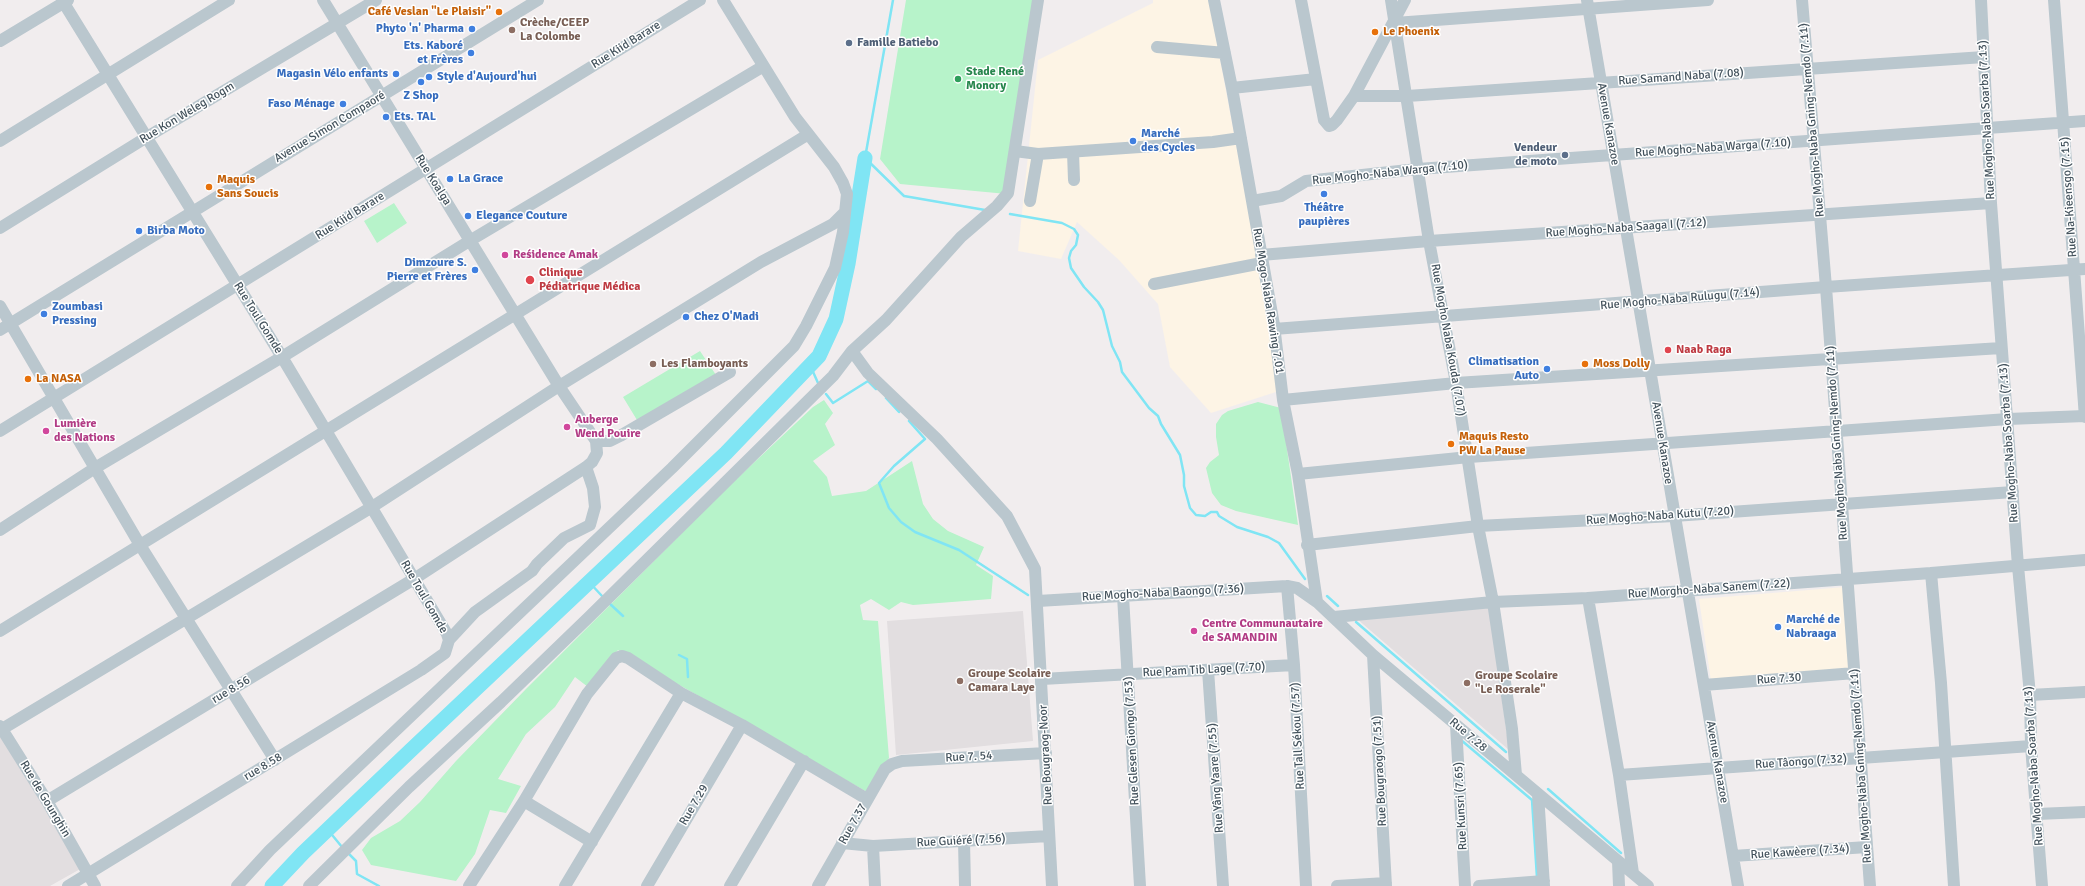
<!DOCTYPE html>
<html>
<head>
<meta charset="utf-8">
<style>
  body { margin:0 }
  canvas { display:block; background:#f1edee }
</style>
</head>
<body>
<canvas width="2085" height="886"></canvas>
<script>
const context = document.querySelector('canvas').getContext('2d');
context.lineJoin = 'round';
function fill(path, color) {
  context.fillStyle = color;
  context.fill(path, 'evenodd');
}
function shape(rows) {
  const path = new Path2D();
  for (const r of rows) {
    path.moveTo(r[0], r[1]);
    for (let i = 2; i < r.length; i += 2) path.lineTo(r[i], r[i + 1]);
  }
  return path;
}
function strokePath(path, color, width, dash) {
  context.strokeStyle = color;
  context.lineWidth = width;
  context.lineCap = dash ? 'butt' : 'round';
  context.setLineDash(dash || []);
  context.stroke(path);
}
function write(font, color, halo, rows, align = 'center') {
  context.font = font + ' Signika,sans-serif';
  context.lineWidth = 3;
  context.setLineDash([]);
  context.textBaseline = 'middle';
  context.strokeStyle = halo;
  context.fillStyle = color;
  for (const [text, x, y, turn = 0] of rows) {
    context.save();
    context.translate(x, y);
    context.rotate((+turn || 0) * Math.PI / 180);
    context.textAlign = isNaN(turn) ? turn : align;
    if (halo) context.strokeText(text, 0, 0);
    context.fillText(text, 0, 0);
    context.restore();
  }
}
fill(shape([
  [1153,0,1209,0,1282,390,1211,413,1170,367,1158,304,1119,260,1077,222,1061,259,1018,251,1038,60,1153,3],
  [1845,587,1853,671,1711,681,1699,599]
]), '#fdf4e5');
fill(shape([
  [1489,607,1509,750,1356,618],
  [1023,611,1033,741,896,755,887,621],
  [0,734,82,868,50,886,0,886]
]), '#e2dee0');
fill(shape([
  [906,0,1036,0,1007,194,900,184,880,159],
  [394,203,407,223,377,243,364,221],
  [700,351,718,378,640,425,623,397],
  [824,400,833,413,825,424,835,445,813,461,827,477,832,496,866,491,912,461,923,504,933,519,948,531,984,547,976,565,993,576,991,599,913,605,901,602,889,610,871,599,860,605,863,620,878,621,889,758,867,792,618,650,588,687,575,677,555,707,526,734,498,779,521,786,506,813,490,810,475,854,456,881,371,865,362,850,371,838,400,821,420,802,456,761,526,689,727,488,813,407],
  [1258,402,1281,408,1298,525,1236,511,1221,505,1212,493,1206,468,1210,462,1219,455,1216,437,1216,424,1222,415,1228,411]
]), '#b7f3ca');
strokePath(shape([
  [893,0,865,158,904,196,985,210],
  [1010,214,1062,223,1074,229,1078,235,1076,245,1071,251,1069,258,1071,268,1084,287,1098,302,1103,310,1112,346,1120,362,1122,372,1149,408,1158,416,1161,424,1180,455,1184,475,1184,486,1190,508,1196,515,1205,516,1211,512,1217,512,1219,516,1237,527,1268,537,1279,543,1305,579],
  [810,365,818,383],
  [826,394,833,403,868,381,876,389],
  [886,398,899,412],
  [909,421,925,439,894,466,879,483,889,508,901,522,915,532,959,550,1028,595],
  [589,582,602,596],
  [1327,596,1338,606],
  [609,603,623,616],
  [1356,622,1506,752],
  [679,655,687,659,688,677],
  [1461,740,1532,800,1537,878],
  [1548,789,1621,853],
  [328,830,342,847],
  [349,854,356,861,357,874,379,886]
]), '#80e5f4', 2.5);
strokePath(shape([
  [272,886,303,853,411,750,726,453,819,356,836,319,848,264,865,158]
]), '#80e5f4', 15);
strokePath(shape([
  [62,0,282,357,447,634,449,640,445,653,421,670,68,886],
  [323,0,559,386,596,441],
  [1038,0,1008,193,997,206,961,237,886,320,852,351,868,373,937,439,1007,516,1035,569,1052,886],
  [1214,0,1232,88,1274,325,1283,400,1298,474,1317,602],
  [1301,0,1324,120,1329,126,1332,125,1337,120,1354,96,1405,0],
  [1391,0,1429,241,1456,383,1478,526,1493,602,1512,729,1516,775],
  [1587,0,1738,886],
  [1802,0,1826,287,1870,886],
  [1981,0,1991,203,2018,566,2030,695,2031,746,2042,886],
  [2054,0,2085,417],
  [1395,23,1708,0],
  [0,41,68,0],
  [1157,47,1225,53],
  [1232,88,1316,79],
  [1354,96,1407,96,1984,57],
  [0,141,229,0],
  [1015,151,1038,154,1213,142,1241,138],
  [1073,152,1074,180],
  [1030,201,1038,154],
  [1252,201,1281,196,1306,181,1418,169,2085,121],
  [0,228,147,137,376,0],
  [1261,255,1429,241,1991,203],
  [1154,284,1262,263],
  [0,306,140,545,275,760],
  [1274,329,1826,287,2085,269],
  [0,330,538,0],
  [1283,400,1456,383,2001,348],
  [0,431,700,0],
  [1298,474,1469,457,2008,419,2085,416],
  [0,530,95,468,282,357,471,240,762,67],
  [1307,545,1478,526,1674,516,2013,492],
  [1931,573,1941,683,1954,886],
  [1287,586,1294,665,1306,886],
  [1123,596,1140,886],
  [1588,598,1619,775,1633,873],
  [1038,601,1287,586,1297,588,1317,602,1373,655,1648,886],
  [1334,617,1493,602,1588,598,1931,573,2085,560],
  [0,631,807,135],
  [449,640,475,612,532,571,537,564,564,538,590,525,595,507,593,488,586,467],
  [1373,655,1386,886],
  [1208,670,1223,886],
  [1042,679,1294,665],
  [1704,685,1855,673],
  [2030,695,2085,692],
  [1456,725,1465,886],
  [0,726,47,801,95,886],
  [2,729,372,507,559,386,761,262,833,224,845,212],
  [1619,775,2031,746],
  [1538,794,1544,886],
  [47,801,414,579,586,467,592,462,597,453,596,441,610,441,620,436,730,372],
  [524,801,592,842],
  [2037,814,2085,812],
  [964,841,965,886],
  [842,843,873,846,1049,836],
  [873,846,875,886],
  [1733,856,1867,847],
  [1618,861,1619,886],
  [237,886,270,850,672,468,794,346,806,326,835,268,843,232,847,194,843,183,834,167,795,117,723,0],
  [309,886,409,787,501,702,589,617,833,376,852,351],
  [469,886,524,801,587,694,616,658,622,656,628,658,681,693,742,725,867,799],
  [565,886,681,693],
  [647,886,742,725],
  [730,886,804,761],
  [818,886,885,769,892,764,902,761,1046,753],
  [1337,886,1386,883],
  [1479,886,1544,881]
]), '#bac7ce', 12);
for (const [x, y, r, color] of [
  [499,12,4,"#e8710a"],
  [472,29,4,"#3f7fe0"],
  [512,30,4,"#8d6e63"],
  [1375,32,4,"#e8710a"],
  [849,43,4,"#5c6f8a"],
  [471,53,4,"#3f7fe0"],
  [396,74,4,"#3f7fe0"],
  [429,77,4,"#3f7fe0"],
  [958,79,4,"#2e9e5b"],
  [421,82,4,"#3f7fe0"],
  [343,104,4,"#3f7fe0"],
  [386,117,4,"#3f7fe0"],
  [1133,141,4,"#3f7fe0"],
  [1565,155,4,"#5c6f8a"],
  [450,179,4,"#3f7fe0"],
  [209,187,4,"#e8710a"],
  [1324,194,4,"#3f7fe0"],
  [468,216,4,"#3f7fe0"],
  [139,231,4,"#3f7fe0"],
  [505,255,4,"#d1479c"],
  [475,270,4,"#3f7fe0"],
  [530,280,5,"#e0444e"],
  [44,314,4,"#3f7fe0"],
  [686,317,4,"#3f7fe0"],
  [1668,350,4,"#e0444e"],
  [653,364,4,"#8d6e63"],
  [1585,364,4,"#e8710a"],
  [1547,369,4,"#3f7fe0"],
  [28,379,4,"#e8710a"],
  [567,427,4,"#d1479c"],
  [46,431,4,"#d1479c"],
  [1451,444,4,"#e8710a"],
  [1778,627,4,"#3f7fe0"],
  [1194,631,4,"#d1479c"],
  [960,681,4,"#8d6e63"],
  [1467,683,4,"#8d6e63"]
]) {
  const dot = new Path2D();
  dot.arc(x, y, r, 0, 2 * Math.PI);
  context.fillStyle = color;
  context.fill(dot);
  strokePath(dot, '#fff', 1.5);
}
write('bold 12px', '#c56008', '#fff', [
  ["Café Veslan \"Le Plaisir\"",491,12,"right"],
  ["Le Phoenix",1383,32],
  ["Maquis",217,180],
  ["Sans Soucis",217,194],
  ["Moss Dolly",1593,364],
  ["La NASA",36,379],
  ["Maquis Resto",1459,437],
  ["PW La Pause",1459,451]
], 'left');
write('bold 12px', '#785e54', '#fff', [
  ["Crèche/CEEP",520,23],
  ["La Colombe",520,37],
  ["Les Flamboyants",661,364],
  ["Groupe Scolaire",968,674],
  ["Camara Laye",968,688],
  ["Groupe Scolaire",1475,676],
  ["\"Le Roserale\"",1475,690]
], 'left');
write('bold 12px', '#366cbe', '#fff', [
  ["Phyto 'n' Pharma",464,29,"right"],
  ["Ets. Kaboré",463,46,"right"],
  ["et Frères",463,60,"right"],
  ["Magasin Vélo enfants",388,74,"right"],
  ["Style d'Aujourd'hui",437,77],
  ["Z Shop",421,96,"center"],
  ["Faso Ménage",335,104,"right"],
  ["Ets. TAL",394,117],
  ["Marché",1141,134],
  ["des Cycles",1141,148],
  ["La Grace",458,179],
  ["Théâtre",1324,208,"center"],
  ["paupières",1324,222,"center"],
  ["Elegance Couture",476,216],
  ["Birba Moto",147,231],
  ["Dimzoure S.",467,263,"right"],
  ["Pierre et Frères",467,277,"right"],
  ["Zoumbasi",52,307],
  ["Pressing",52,321],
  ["Chez O'Madi",694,317],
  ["Climatisation",1539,362,"right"],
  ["Auto",1539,376,"right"],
  ["Marché de",1786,620],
  ["Nabraaga",1786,634]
], 'left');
write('bold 12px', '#4e5e75', '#fff', [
  ["Famille Batiebo",857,43],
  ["Vendeur",1557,148,"right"],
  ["de moto",1557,162,"right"]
], 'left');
write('12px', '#44535d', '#fff', [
  ["Rue Kiid Barare",626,45,-32],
  ["Rue Samand Naba (7.08)",1681,77,-4],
  ["Rue Kon Weleg Rogm",187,113,-31],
  ["Rue Mogho-Naba Gning-Nemdo (7.11)",1812,120,-95],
  ["Rue Mogho-Naba Soarba (7.13)",1987,120,-93],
  ["Avenue Kanazoe",1608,124,80],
  ["Avenue Simon Compaoré",330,127,-31],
  ["Rue Mogho-Naba Warga (7.10)",1713,148,-4],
  ["Rue Mogho-Naba Warga (7.10)",1390,173,-6],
  ["Rue Koalga",433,180,58],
  ["Rue Na-Kieensgo (7.15)",2069,197,-94],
  ["Rue Kiid Barare",350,216,-32],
  ["Rue Mogho-Naba Saaga I (7.12)",1626,228,-4],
  ["Rue Mogho-Naba Rulugu (7.14)",1680,299,-5],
  ["Rue Mogo-Naba Rawing 7.01",1268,301,81],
  ["Rue Toul Gomde",258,318,58],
  ["Rue Mogho Naba Kouda (7.07)",1448,340,80],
  ["Avenue Kanazoe",1662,443,81],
  ["Rue Mogho-Naba Gning-Nemdo (7.11)",1837,443,-94],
  ["Rue Mogho-Naba Soarba (7.13)",2009,443,-94],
  ["Rue Mogho-Naba Kutu (7.20)",1660,516,-4],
  ["Rue Morgho-Naba Sanem (7.22)",1709,589,-4],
  ["Rue Mogho-Naba Baongo (7.36)",1163,593,-3],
  ["Rue Toul Gomde",424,597,60],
  ["Rue Pam Tib Lage (7.70)",1204,670,-3],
  ["Rue 7.30",1779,679,-4],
  ["rue 8.56",231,690,-31],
  ["Rue 7.28",1468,735,40],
  ["Rue Tall Sékou (7.57)",1298,736,-93],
  ["Rue Glesen Giongo (7.53)",1132,741,-93],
  ["Rue Bougraog-Noor",1046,755,-93],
  ["Rue 7. 54",969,757,-3],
  ["Avenue Kanazoe",1717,762,80],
  ["Rue Tâongo (7.32)",1801,762,-4],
  ["Rue Mogho-Naba Gning-Nemdo (7.11)",1861,766,-94],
  ["Rue Mogho-Naba Soarba (7.13)",2034,766,-94],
  ["rue 8.58",263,767,-31],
  ["Rue Bougraogo (7.51)",1380,771,-93],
  ["Rue Yâng Yaare (7.55)",1216,778,-94],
  ["Rue de Gounghin",45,799,59],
  ["Rue 7.29",694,805,-60],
  ["Rue Kunsri (7.65)",1461,806,-93],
  ["Rue 7.37",853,824,-61],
  ["Rue Guiéré (7.56)",961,841,-3],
  ["Rue Kawèere (7.34)",1800,852,-4]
]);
write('bold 12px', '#27864d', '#fff', [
  ["Stade René",966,72],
  ["Monory",966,86]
], 'left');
write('bold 12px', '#b23c85', '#fff', [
  ["Reśidence Amak",513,255],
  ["Auberge",575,420],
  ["Wend Pouire",575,434],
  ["Lumière",54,424],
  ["des Nations",54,438],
  ["Centre Communautaire",1202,624],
  ["de SAMANDIN",1202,638]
], 'left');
write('bold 12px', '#be3a42', '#fff', [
  ["Clinique",539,273],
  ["Pédiatrique Médica",539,287],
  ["Naab Raga",1676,350]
], 'left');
</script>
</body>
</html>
